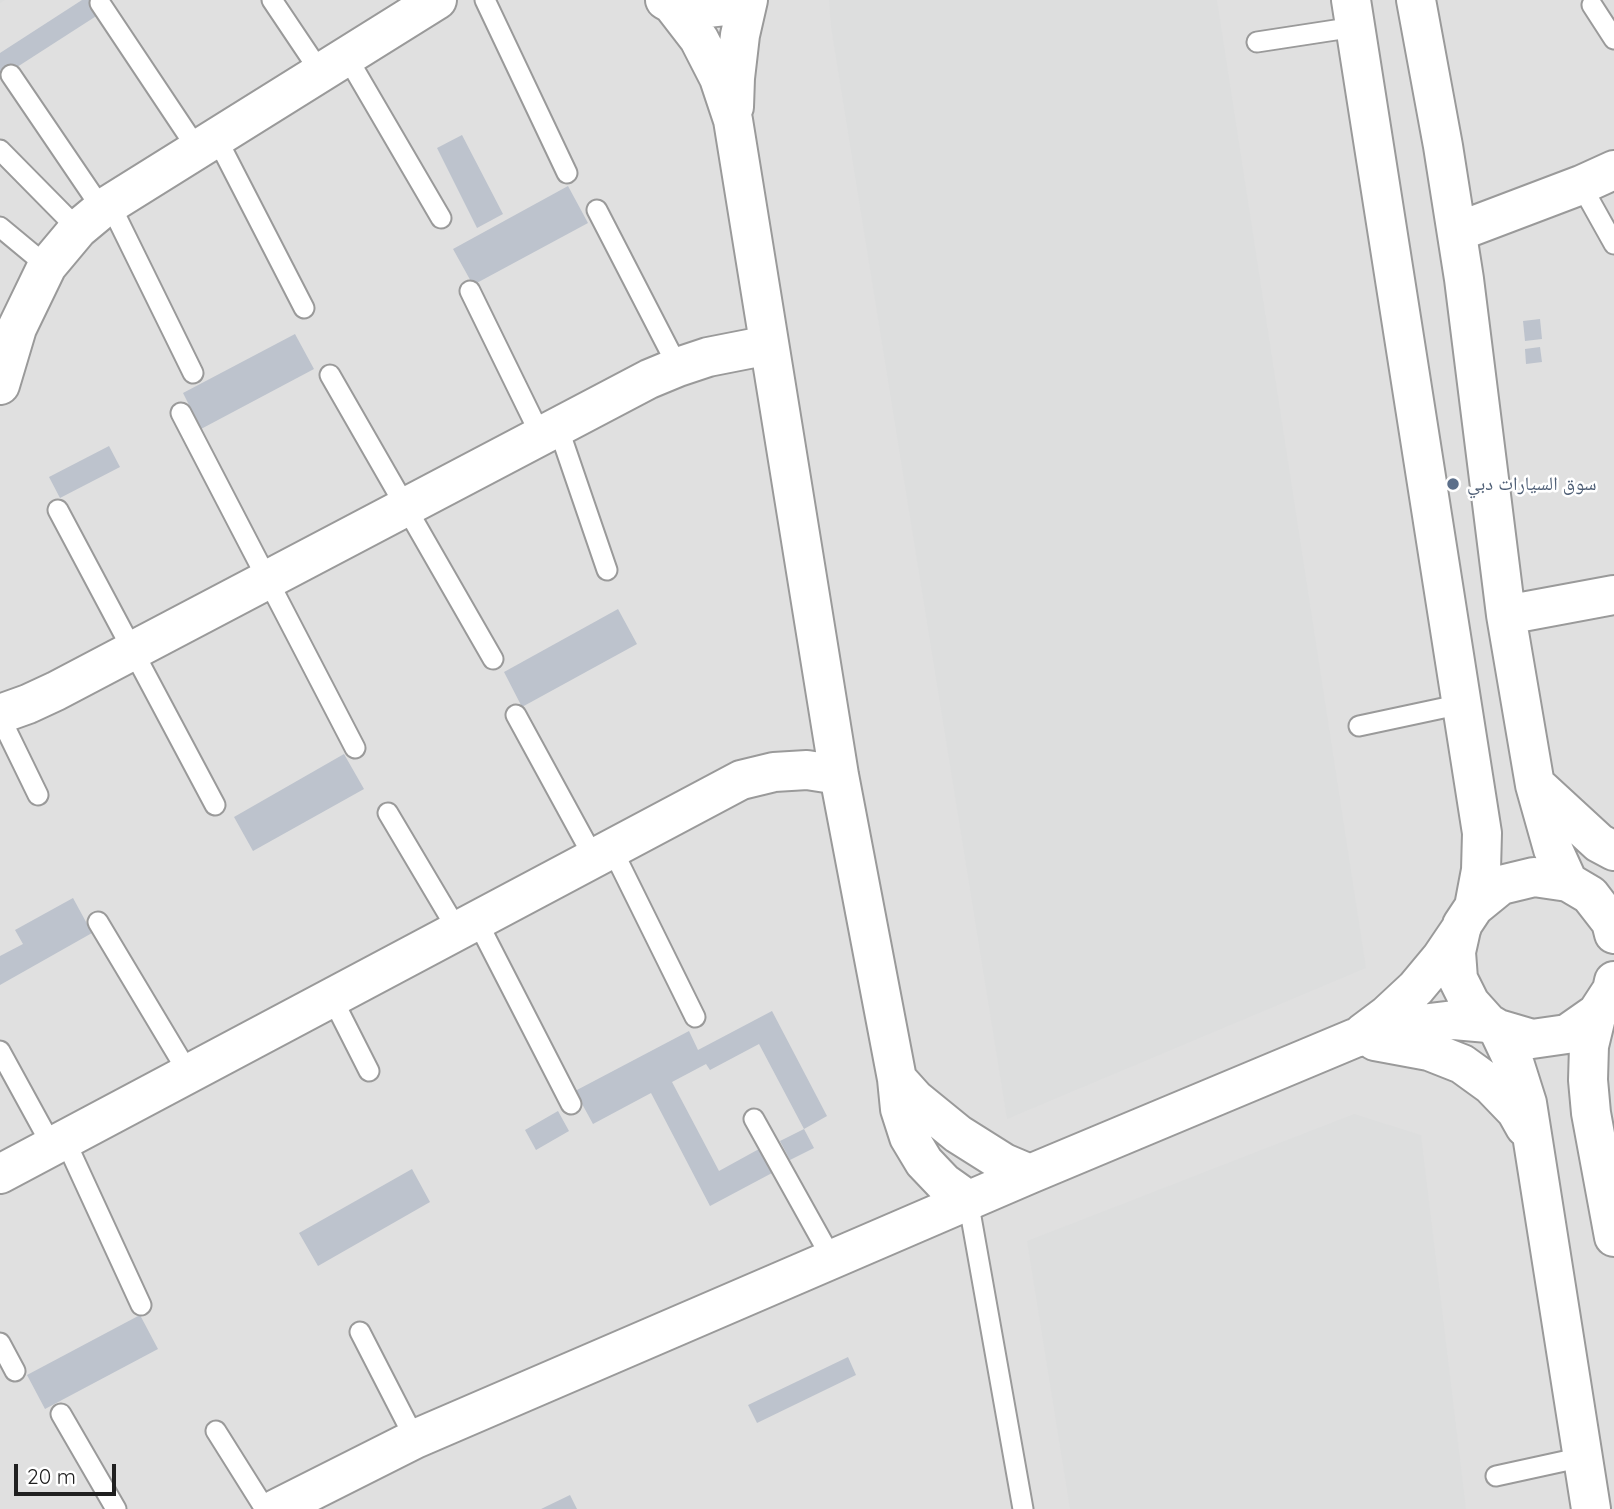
<!DOCTYPE html>
<html>
<head>
<meta charset="utf-8">
<style>
  body { margin:0 }
  #map { position:relative; width:1614px; height:1509px; overflow:hidden; background:#e6e8f1; font-family:Quicksand,sans-serif }
  canvas { display:block }
  .scale { position:absolute; left:14px; top:1464px; width:102px; height:32px; box-sizing:border-box; border:4px solid #202020; border-top:0; padding-left:9px; font-size:21px; line-height:24px; white-space:nowrap; color:#202020; -webkit-text-stroke:5px #fff; paint-order:stroke }
</style>
</head>
<body>
<div id="map">
<canvas width="1614" height="1509"></canvas>
<div class="scale">20 m</div>
</div>
<script>
const context = document.querySelector('canvas').getContext('2d');
context.lineJoin = 'round';
function fill(path, color) {
  context.fillStyle = color;
  context.fill(path, 'evenodd');
}
function shape(rows) {
  const path = new Path2D();
  for (const r of rows) {
    path.moveTo(r[0], r[1]);
    for (let i = 2; i < r.length; i += 2) path.lineTo(r[i], r[i + 1]);
  }
  return path;
}
function strokePath(path, color, width, dash) {
  context.strokeStyle = color;
  context.lineWidth = width;
  context.lineCap = dash ? 'butt' : 'round';
  context.setLineDash(dash || []);
  context.stroke(path);
}
function write(font, color, halo, rows, align = 'center') {
  context.font = font + ' Quicksand,"Noto Naskh Arabic",sans-serif';
  context.lineWidth = 5;
  context.setLineDash([]);
  context.textBaseline = 'middle';
  context.strokeStyle = halo;
  context.fillStyle = color;
  for (const [text, x, y, turn = 0] of rows) {
    context.save();
    context.translate(x, y);
    context.rotate((+turn || 0) * Math.PI / 180);
    context.textAlign = isNaN(turn) ? turn : align;
    if (halo) context.strokeText(text, 0, 0);
    context.fillText(text, 0, 0);
    context.restore();
  }
}
fill(shape([
  [0,0,1614,0,1614,1509,0,1509]
]), '#dddede');
fill(shape([
  [5,0,829,0,831,27,1007,1119,1366,968,1217,0,1614,0,1614,1509,1466,1509,1421,1135,1354,1114,1027,1241,1070,1509,0,1509,0,3]
]), '#e0e0e0');
fill(shape([
  [82,0,93,0,101,13,0,78,0,53],
  [462,135,503,214,477,228,437,148],
  [568,186,588,223,473,285,453,249],
  [1540,319,1542,339,1525,341,1523,321],
  [295,334,314,369,201,429,183,393],
  [1540,347,1542,362,1526,364,1525,349],
  [109,446,120,467,60,498,49,477],
  [618,609,637,644,522,707,504,672],
  [344,754,364,789,253,851,234,817],
  [73,898,92,933,0,985,0,956,23,944,15,930],
  [772,1011,827,1116,804,1129,814,1148,790,1160,780,1141,804,1129,759,1044,710,1070,706,1064,672,1082,719,1171,759,1149,772,1173,710,1206,651,1093,593,1124,575,1091,689,1031,698,1050],
  [558,1111,569,1131,536,1150,525,1130],
  [412,1169,430,1202,318,1266,299,1233],
  [140,1315,158,1349,45,1409,27,1375],
  [848,1357,856,1375,757,1423,748,1405],
  [570,1495,577,1509,541,1509]
]), '#bdc3cd');
const lane = shape([
  [272,0,321,73],
  [485,0,567,173],
  [100,3,198,150],
  [1592,5,1614,39],
  [1257,42,1355,27],
  [347,57,441,218],
  [11,75,102,209],
  [217,139,304,308],
  [0,150,78,229],
  [1581,185,1614,244],
  [110,204,193,373],
  [597,210,678,367],
  [0,227,47,266],
  [470,291,541,436],
  [330,375,493,659],
  [181,413,355,748],
  [558,427,607,570],
  [58,510,215,805],
  [516,715,594,858],
  [0,717,38,795],
  [1359,726,1462,704],
  [388,813,458,931],
  [612,849,695,1017],
  [477,921,571,1104],
  [98,922,189,1074],
  [332,998,369,1071],
  [0,1051,52,1146],
  [754,1119,832,1259],
  [65,1140,141,1305],
  [968,1200,1023,1509],
  [360,1332,415,1439],
  [0,1343,15,1371],
  [61,1414,116,1509],
  [216,1431,265,1509],
  [1496,1476,1583,1457]
]);
const street = shape([
  [665,0,672,4,698,9,725,6,738,0],
  [1351,0,1482,833,1481,870,1474,907],
  [1416,0,1443,146,1464,279,1506,615,1535,785,1553,849,1568,882],
  [672,4,699,39,719,78,733,120,839,775,897,1079,900,1109,909,1137,924,1162,944,1183,968,1200],
  [734,107,735,78,740,35,748,0],
  [1457,232,1581,185,1614,170],
  [0,385,17,328,47,266,78,229,102,209,437,0],
  [1506,615,1614,595],
  [0,714,28,704,56,691,649,379,678,367,708,357,769,345],
  [1536,785,1599,843,1614,851],
  [1614,934,1611,922,1590,895,1568,882,1534,877,1501,885,1474,907,1462,925,1456,952,1458,979,1470,1003,1488,1023,1498,1029,1532,1039,1567,1034,1597,1013,1612,990,1614,981],
  [1597,1013,1589,1046,1588,1080,1591,1113,1614,1237],
  [1498,1029,1515,1065,1527,1103,1591,1509],
  [1363,1033,1387,1015,1416,988,1441,958,1462,927],
  [1375,1041,1429,1051,1462,1064,1491,1085,1516,1111,1525,1127],
  [897,1079,915,1099,958,1134,1004,1163,1030,1174],
  [0,1174,741,780,774,772,807,770,839,775],
  [276,1509,415,1439,1030,1174,1355,1038,1421,1024,1454,1020,1488,1023]
]);
strokePath(lane, '#9a9a9a', 23);
strokePath(street, '#9a9a9a', 42);
strokePath(lane, '#fff', 19);
strokePath(street, '#fff', 38);
for (const [x, y, r, color] of [
  [1453,484,7,"#5c6f8a"]
]) {
  const dot = new Path2D();
  dot.arc(x, y, r, 0, 2 * Math.PI);
  context.fillStyle = color;
  context.fill(dot);
  strokePath(dot, '#fff', 2.5);
}
write('19px', '#4e5e75', '#fff', [
  ["سوق السيارات دبي",1467,484]
], 'left');
</script>
</body>
</html>
